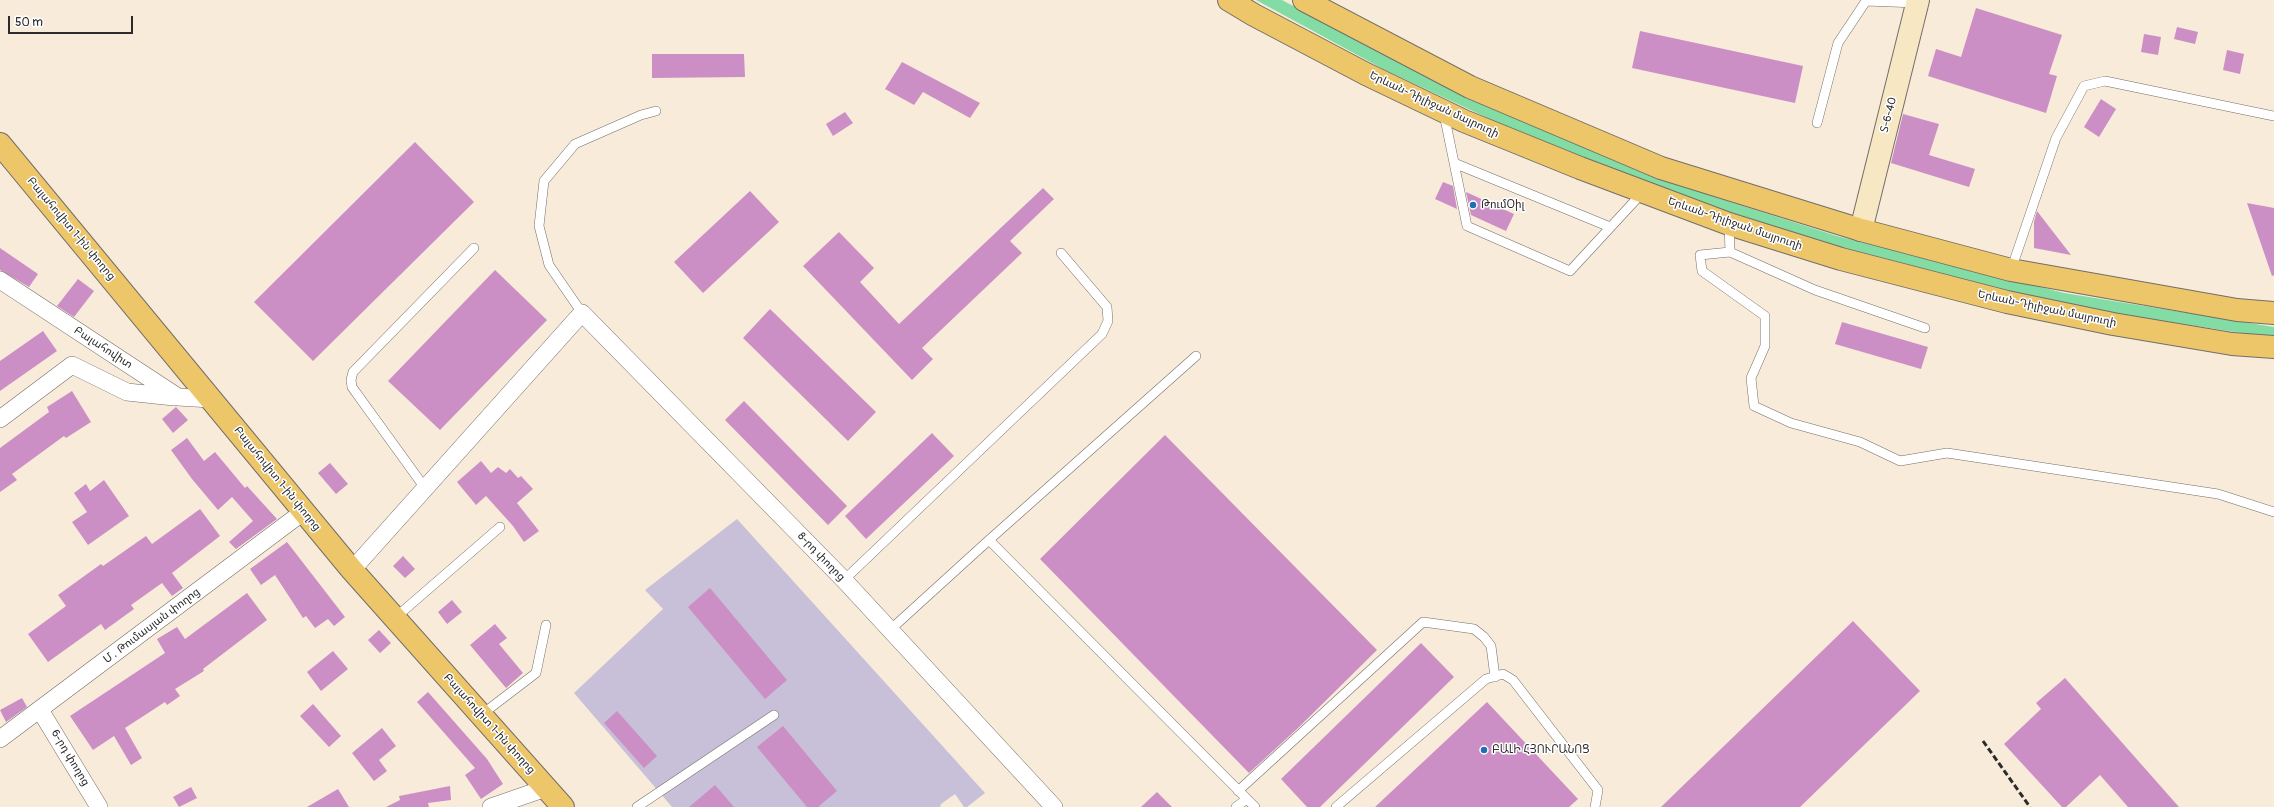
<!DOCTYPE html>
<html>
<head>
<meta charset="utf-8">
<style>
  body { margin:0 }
  #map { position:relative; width:2274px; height:807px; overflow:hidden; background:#f8ebda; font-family:Pangolin,sans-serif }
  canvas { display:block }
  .scale { position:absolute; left:8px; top:16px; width:125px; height:18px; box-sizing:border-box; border:2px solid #2b2b2b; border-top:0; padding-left:5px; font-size:12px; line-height:14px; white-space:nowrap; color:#2b2b2b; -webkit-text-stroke:3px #fff; paint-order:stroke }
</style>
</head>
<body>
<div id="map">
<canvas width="2274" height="807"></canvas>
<div class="scale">50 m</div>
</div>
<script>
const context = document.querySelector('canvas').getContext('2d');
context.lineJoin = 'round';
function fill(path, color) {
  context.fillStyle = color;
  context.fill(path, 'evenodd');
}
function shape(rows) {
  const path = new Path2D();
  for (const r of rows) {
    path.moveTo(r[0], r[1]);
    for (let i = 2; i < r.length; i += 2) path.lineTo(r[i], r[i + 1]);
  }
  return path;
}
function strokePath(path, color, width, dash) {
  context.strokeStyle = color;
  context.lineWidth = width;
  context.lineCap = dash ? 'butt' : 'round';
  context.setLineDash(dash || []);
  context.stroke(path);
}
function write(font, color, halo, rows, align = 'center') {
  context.font = font + ' Pangolin,"Noto Sans Armenian",sans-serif';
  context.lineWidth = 3;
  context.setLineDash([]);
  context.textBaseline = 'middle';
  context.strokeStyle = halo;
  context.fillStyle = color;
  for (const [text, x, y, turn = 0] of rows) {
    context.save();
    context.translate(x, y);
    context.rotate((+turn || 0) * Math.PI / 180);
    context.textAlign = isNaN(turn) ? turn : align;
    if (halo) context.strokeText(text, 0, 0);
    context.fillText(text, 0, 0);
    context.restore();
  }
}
fill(shape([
  [737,519,985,793,967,807,964,807,955,794,941,804,940,807,672,807,574,693,663,609,645,590]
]), '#c8bfd8');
fill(shape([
  [1256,0,1282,0,1433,80,1576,143,1715,197,1837,236,2064,293,2274,327,2274,338,2067,306,1897,267,1720,213,1550,147,1385,70]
]), '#82dca3');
fill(shape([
  [1976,8,2062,35,2049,74,2057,76,2046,113,1928,76,1936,49,1961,57],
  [2177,27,2198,32,2195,44,2174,39],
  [1640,31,1803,66,1795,103,1632,68],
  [2144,34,2161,37,2158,55,2141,52],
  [2227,50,2244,54,2240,74,2223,70],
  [652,54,744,54,745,77,652,78],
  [902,62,980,103,970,118,923,92,914,105,885,89],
  [2101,99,2116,109,2099,137,2084,127],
  [845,112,853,123,833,136,826,124],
  [1903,114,1939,124,1929,155,1975,169,1969,187,1891,163],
  [415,142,474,202,313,361,254,302],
  [1443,182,1453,186,1457,209,1435,199],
  [1043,188,1054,199,1010,241,1022,253,922,348,933,359,912,380,803,266,839,232,874,268,860,282,899,324],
  [750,191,779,222,703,293,674,262],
  [1466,192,1514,214,1506,231,1471,215],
  [2247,203,2274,208,2274,275,2272,276],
  [2037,211,2071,255,2034,248,2034,222],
  [0,248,38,274,29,287,0,270],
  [495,270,547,320,440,430,388,381],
  [78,279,94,291,74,317,57,306],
  [770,309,876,412,848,441,743,338],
  [1842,322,1928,347,1921,369,1835,344],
  [43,331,57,351,0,391,0,361],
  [72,391,91,422,66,438,64,436,12,474,17,480,0,492,0,448,49,412,47,407],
  [744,401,847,506,828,525,725,420],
  [176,407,188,420,173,433,162,419],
  [932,433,954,456,866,539,845,516],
  [1165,435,1377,650,1298,728,1249,773,1040,559],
  [187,438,204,461,215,452,245,488,247,486,277,519,236,549,229,542,253,521,232,497,218,510,192,479,171,450],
  [481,461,491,473,498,467,506,473,510,469,518,478,521,476,533,489,517,503,539,531,524,542,513,526,486,496,476,505,457,482],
  [330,463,348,484,336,494,318,473],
  [104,480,129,516,88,545,72,522,87,512,74,493,86,484,90,491],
  [200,509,220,536,172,573,183,588,172,596,162,583,131,605,134,609,105,630,101,624,48,662,28,634,66,606,58,595,101,564,103,566,146,536,152,544],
  [287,542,345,617,334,626,328,619,315,628,306,616,303,618,275,575,261,585,250,569],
  [403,556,415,569,405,578,393,566],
  [710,588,787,680,765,699,688,607],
  [247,593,267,620,203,669,204,671,175,689,180,696,167,705,165,702,125,728,142,758,131,765,114,736,93,750,70,716,165,653,157,639,177,627,185,639],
  [452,600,462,612,447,624,438,612],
  [1853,621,1920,691,1800,807,1661,807],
  [495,624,507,638,499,644,523,673,506,688,470,645],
  [379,630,391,643,380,653,368,640],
  [1421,643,1454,677,1320,807,1307,807,1281,779],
  [333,651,348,669,321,691,307,672],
  [2065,678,2179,807,2128,807,2100,775,2066,807,2062,807,2004,744,2041,709,2036,703],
  [428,692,487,759,503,784,481,799,465,775,475,768,417,702],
  [22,698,27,707,6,722,0,710],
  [1487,702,1578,799,1569,807,1375,807],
  [313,704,341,736,329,747,300,716],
  [617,711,657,756,644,768,604,723],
  [783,726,837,791,818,807,807,807,757,747],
  [382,728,396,746,379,760,387,771,374,781,352,753],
  [715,785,734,807,689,807],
  [450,786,451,800,428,803,429,807,386,807,400,800,399,796],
  [191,787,197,798,179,807,173,797],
  [338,789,349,807,307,807],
  [1157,792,1172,807,1141,807]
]), '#cc8fc5');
const lane = shape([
  [1444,114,1467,226,1570,271,1643,192],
  [1817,123,1838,43,1866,1,1917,3],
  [1454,163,1610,227],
  [1729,224,1730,252,1815,290,1925,328],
  [1730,252,1700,255,1702,271,1765,316,1765,346,1751,378,1754,406,1791,423,1860,442,1900,461,1947,453,2218,494,2274,512],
  [2011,270,2056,138,2084,86,2105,81,2274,116],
  [582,313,549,265,539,226,544,181,575,144,641,115,656,111],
  [1196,356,989,540,1247,799,1236,807],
  [425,488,357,394,352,387,351,380,353,372,474,248],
  [844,580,1102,334,1108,321,1107,307,1061,253],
  [395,618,500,527],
  [890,630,989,540],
  [481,715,536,673,546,625],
  [1238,791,1423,622,1474,629,1484,637,1491,646,1495,677],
  [1247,799,1255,807],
  [637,807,774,715],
  [1336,807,1486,679,1503,674,1513,680,1598,790,1595,807]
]);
const street = shape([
  [0,280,178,397,211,399],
  [0,419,72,365,127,392,174,397],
  [352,570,582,313,844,580,1054,807],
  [40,710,99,807],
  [0,739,303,512],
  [491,807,546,788]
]);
const secondary = shape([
  [1861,230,1918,0]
]);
const primary = shape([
  [0,144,352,570,563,807]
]);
const highway = shape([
  [1229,0,1254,15,1366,74,1464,121,1580,168,1729,224,1841,259,2007,302,2113,324,2232,344,2274,347],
  [1304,0,1470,87,1661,168,1861,230,2011,270,2237,310,2274,313]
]);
strokePath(lane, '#736e68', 10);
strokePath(street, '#736e68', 18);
strokePath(secondary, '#736e68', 24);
strokePath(primary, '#736e68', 24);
strokePath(highway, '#736e68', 24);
strokePath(lane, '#fff', 9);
strokePath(street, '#fff', 17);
strokePath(secondary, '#f7e8c3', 22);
strokePath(primary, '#ecc669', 22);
strokePath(highway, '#ecc669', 22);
strokePath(shape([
  [1983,741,2030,807]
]), '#2b2b2b', 3, [6, 3]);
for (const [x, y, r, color] of [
  [1473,205,4,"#1f6fb2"],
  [1484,750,4,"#1f6fb2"]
]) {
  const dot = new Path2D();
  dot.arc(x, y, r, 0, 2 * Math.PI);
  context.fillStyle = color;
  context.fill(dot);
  strokePath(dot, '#fff', 1.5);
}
write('11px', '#2b2b2b', '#fff', [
  ["Երևան-Դիլիջան մայրուղի",1434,105,25],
  ["Տ-6-40",1889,115,-76],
  ["Երևան-Դիլիջան մայրուղի",1735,224,19],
  ["Բալահովիտ 1-ին փողոց",71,229,50],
  ["Երևան-Դիլիջան մայրուղի",2047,309,12],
  ["Բալահովիտ",103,348,33],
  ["Բալահովիտ 1-ին փողոց",277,479,51],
  ["8-րդ փողոց",821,557,46],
  ["Մ․ Թումասյան փողոց",152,626,-37],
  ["Բալահովիտ 1-ին փողոց",489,724,48],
  ["6-րդ փողոց",70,758,59]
]);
write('11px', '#2b2b2b', '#fff', [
  ["ԹումՕիլ",1481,205],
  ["ԲԱԼԻ ՀՅՈՒՐԱՆՈՑ",1492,750]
], 'left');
</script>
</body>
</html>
